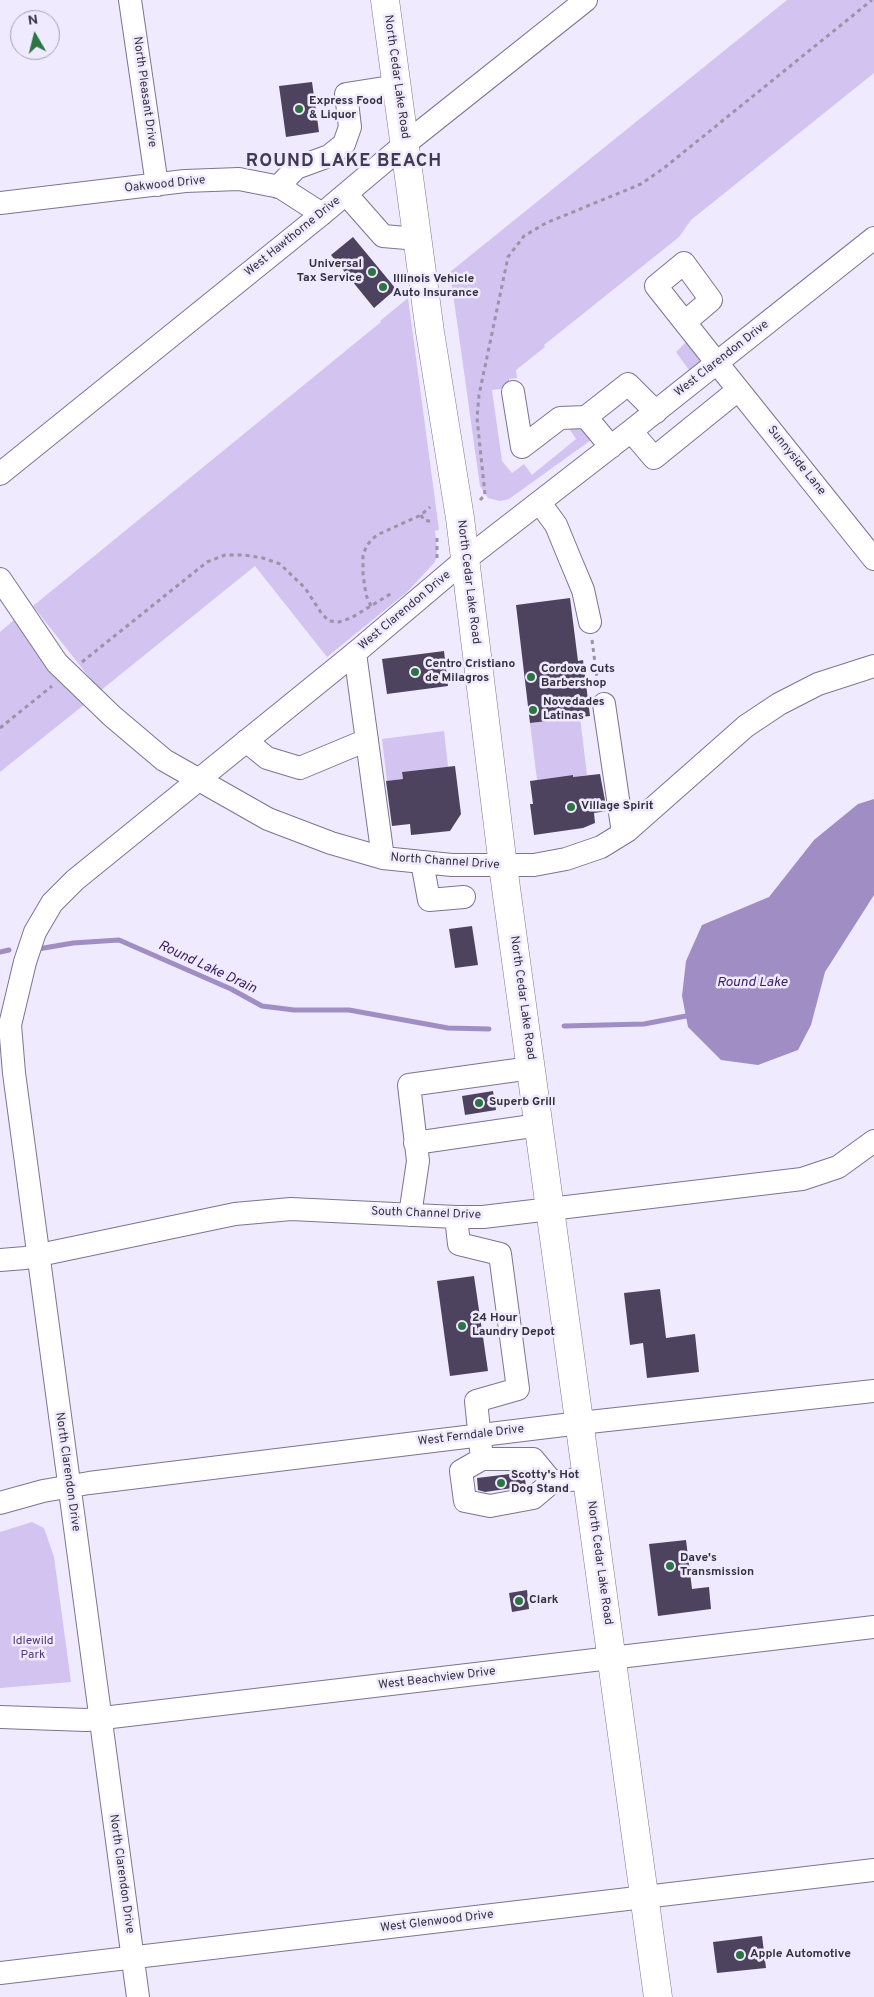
<!DOCTYPE html>
<html>
<head>
<meta charset="utf-8">
<style>
  body { margin:0 }
  #map { position:relative; width:874px; height:1997px; overflow:hidden; background:#f0eafe; font-family:Overpass,sans-serif }
  canvas { display:block }
  .north { position:absolute; left:10px; top:10px; width:50px; height:50px; box-sizing:border-box; background:#f0eafe; border:1px solid #a6a0b1; border-radius:50%; rotate:352deg; font-size:14px; font-weight:700; line-height:20px; text-align:center; color:#36313e }
  .north::after { content:''; display:block; margin:auto; width:18px; height:22px; background:#2c7441; clip-path:polygon(50% 0,100% 100%,50% 72%,0 100%) }
</style>
</head>
<body>
<div id="map">
<canvas width="874" height="1997"></canvas>
<div class="north">N</div>
</div>
<script>
const context = document.querySelector('canvas').getContext('2d');
context.lineJoin = 'round';
function fill(path, color) {
  context.fillStyle = color;
  context.fill(path, 'evenodd');
}
function shape(rows) {
  const path = new Path2D();
  for (const r of rows) {
    path.moveTo(r[0], r[1]);
    for (let i = 2; i < r.length; i += 2) path.lineTo(r[i], r[i + 1]);
  }
  return path;
}
function strokePath(path, color, width, dash) {
  context.strokeStyle = color;
  context.lineWidth = width;
  context.lineCap = dash ? 'butt' : 'round';
  context.setLineDash(dash || []);
  context.stroke(path);
}
function write(font, color, halo, rows, align = 'center') {
  context.font = font + ' Overpass,sans-serif';
  context.lineWidth = 5;
  context.setLineDash([]);
  context.textBaseline = 'middle';
  context.strokeStyle = halo;
  context.fillStyle = color;
  for (const [text, x, y, turn = 0] of rows) {
    context.save();
    context.translate(x, y);
    context.rotate((+turn || 0) * Math.PI / 180);
    context.textAlign = isNaN(turn) ? turn : align;
    if (halo) context.strokeText(text, 0, 0);
    context.fillText(text, 0, 0);
    context.restore();
  }
}
fill(shape([
  [787,0,874,0,874,73,691,220,679,237,544,345,545,347,516,370,517,378,509,379,509,388,492,390,502,461,512,473,524,464,532,475,576,439,568,427,574,426,585,430,591,440,509,499,500,501,488,498,480,486,450,272],
  [408,298,439,530,435,531,437,550,436,559,434,563,407,592,327,657,255,566,100,691,33,606,381,322,380,321],
  [686,342,695,348,700,361,689,370,676,352],
  [14,620,85,704,0,772,0,632],
  [580,717,587,775,573,777,572,775,537,780,530,723],
  [444,731,448,767,402,772,403,779,387,781,382,739],
  [32,1522,44,1528,54,1557,71,1682,0,1688,0,1532]
]), '#d2c3f0');
fill(shape([
  [874,799,874,895,825,972,811,1025,798,1050,758,1065,721,1060,688,1027,682,996,686,961,702,925,769,897,814,840,858,804]
]), '#a08dc4');
strokePath(shape([
  [38,949,73,943,119,940,231,989,262,1006,294,1010,349,1010,448,1028,489,1029],
  [0,952,9,950],
  [564,1026,644,1024,686,1016]
]), '#a08dc4', 5);
fill(shape([
  [312,82,319,132,286,137,279,86],
  [353,237,396,289,374,308,331,255],
  [570,598,578,661,583,660,590,716,530,723,516,605],
  [444,651,448,686,387,694,382,659],
  [455,766,461,814,450,831,411,835,410,824,392,826,386,781,403,779,402,772],
  [600,774,607,811,594,813,595,823,583,828,534,835,530,804,533,804,530,781,573,775,573,777],
  [472,926,478,965,455,968,449,929],
  [493,1091,496,1110,465,1115,462,1096],
  [474,1276,488,1371,450,1376,437,1281],
  [660,1289,666,1338,695,1334,699,1372,647,1378,643,1343,630,1345,624,1293],
  [510,1472,524,1472,526,1486,485,1492,478,1490,477,1478,510,1474],
  [686,1540,692,1589,709,1587,711,1609,658,1616,649,1544],
  [527,1590,529,1609,512,1612,509,1593],
  [762,1936,766,1968,717,1973,713,1942]
]), '#4d435f');
const minor = shape([
  [130,0,157,185],
  [278,187,296,168,329,156,344,144,350,127,346,94,397,86],
  [346,194,383,236,418,239],
  [0,203,185,181,239,179,280,187,322,214],
  [685,322,711,300,684,263,656,286,717,363,874,559],
  [513,392,522,447,560,418,586,417,628,384,656,412],
  [586,417,611,447],
  [631,431,654,458,738,390],
  [0,474,322,214,405,144,586,0],
  [540,503,556,525,570,559,583,590,590,622],
  [0,579,57,663,112,716,164,760,268,819,331,843,383,858,452,865,534,865,566,859,601,847,627,831,746,726,779,704,818,684,874,666],
  [355,653,383,858],
  [604,704,623,833],
  [246,741,267,758,300,768,367,740],
  [422,862,429,900,464,897],
  [415,1143,539,1125],
  [410,1215,418,1161,409,1085,531,1068],
  [456,1217,459,1244,500,1254,518,1389,476,1401,482,1459],
  [0,1260,25,1258,235,1214,291,1209,456,1217,483,1217,802,1179,838,1167,874,1141],
  [552,1482,533,1459,482,1459,461,1471,465,1501,490,1506,533,1498,552,1482,587,1478],
  [0,1503,43,1491,89,1483,580,1423,874,1391],
  [0,1717,86,1720,874,1627],
  [0,1973,874,1870],
  [138,1997,14,1073,10,1025,25,962,35,932,52,903,75,880,355,653,466,559,631,431,874,238]
]);
const major = shape([
  [385,0,430,332,460,518,503,866,658,1997]
]);
strokePath(minor, '#7e7391', 24);
strokePath(major, '#7e7391', 29);
strokePath(shape([
  [480,500,485,495,477,418,479,395,508,257,524,236,546,223,641,184,664,168,872,0],
  [421,515,424,520,434,522],
  [437,558,437,537,439,535],
  [371,606,366,595,363,574,363,556,366,547,372,539,379,534,421,515,430,507],
  [592,640,598,686],
  [82,662,207,562,225,555,244,555,263,558,280,564,305,588,322,614,329,621,339,622,351,618,392,593],
  [0,728,52,686]
]), '#9a94a5', 3, [4, 4]);
strokePath(minor, '#fff', 22);
strokePath(major, '#fff', 28);
for (const [x, y, r, color] of [
  [299,109,5,"#2c7441"],
  [372,272,5,"#2c7441"],
  [383,287,5,"#2c7441"],
  [415,672,5,"#2c7441"],
  [531,677,5,"#2c7441"],
  [533,710,5,"#2c7441"],
  [571,807,5,"#2c7441"],
  [479,1103,5,"#2c7441"],
  [462,1326,5,"#2c7441"],
  [501,1483,5,"#2c7441"],
  [670,1566,5,"#2c7441"],
  [519,1601,5,"#2c7441"],
  [740,1955,5,"#2c7441"]
]) {
  const dot = new Path2D();
  dot.arc(x, y, r, 0, 2 * Math.PI);
  context.fillStyle = color;
  context.fill(dot);
  strokePath(dot, '#f0eafe', 2);
}
write('12px', '#36313e', '#f0eafe', [
  ["North Cedar Lake Road",396,77,82],
  ["North Pleasant Drive",144,92,82],
  ["Oakwood Drive",165,185,-6],
  ["West Hawthorne Drive",293,237,-39],
  ["West Clarendon Drive",722,359,-38],
  ["Sunnyside Lane",796,461,51],
  ["North Cedar Lake Road",468,582,83],
  ["West Clarendon Drive",405,611,-40],
  ["North Channel Drive",445,862,4],
  ["North Cedar Lake Road",522,998,82],
  ["South Channel Drive",426,1214,2],
  ["West Ferndale Drive",471,1436,-7],
  ["North Clarendon Drive",67,1472,82],
  ["North Cedar Lake Road",599,1563,82],
  ["West Beachview Drive",437,1679,-7],
  ["North Clarendon Drive",121,1874,82],
  ["West Glenwood Drive",437,1922,-7]
]);
write('bold 12px', '#36313e', '#f0eafe', [
  ["Express Food",309,102],
  ["& Liquor",309,116],
  ["Universal",362,265,"right"],
  ["Tax Service",362,279,"right"],
  ["Illinois Vehicle",393,280],
  ["Auto Insurance",393,294],
  ["Centro Cristiano",425,665],
  ["de Milagros",425,679],
  ["Cordova Cuts",541,670],
  ["Barbershop",541,684],
  ["Novedades",543,703],
  ["Latinas",543,717],
  ["Village Spirit",581,807],
  ["Superb Grill",489,1103],
  ["24 Hour",472,1319],
  ["Laundry Depot",472,1333],
  ["Scotty's Hot",511,1476],
  ["Dog Stand",511,1490],
  ["Dave's",680,1559],
  ["Transmission",680,1573],
  ["Clark",529,1601],
  ["Apple Automotive",750,1955]
], 'left');
write('12px', '#53377c', '#f0eafe', [
  ["Idlewild",33,1642],
  ["Park",33,1656]
]);
write('italic 14px', '#3c1f61', '#f0eafe', [
  ["Round Lake Drain",207,968,25],
  ["Round Lake",752,983]
]);
context.letterSpacing = '1px';
write('bold 18px', '#423954', '#f0eafe', [
  ["ROUND LAKE BEACH",344,162]
]);
context.letterSpacing = '0px';
</script>
</body>
</html>
